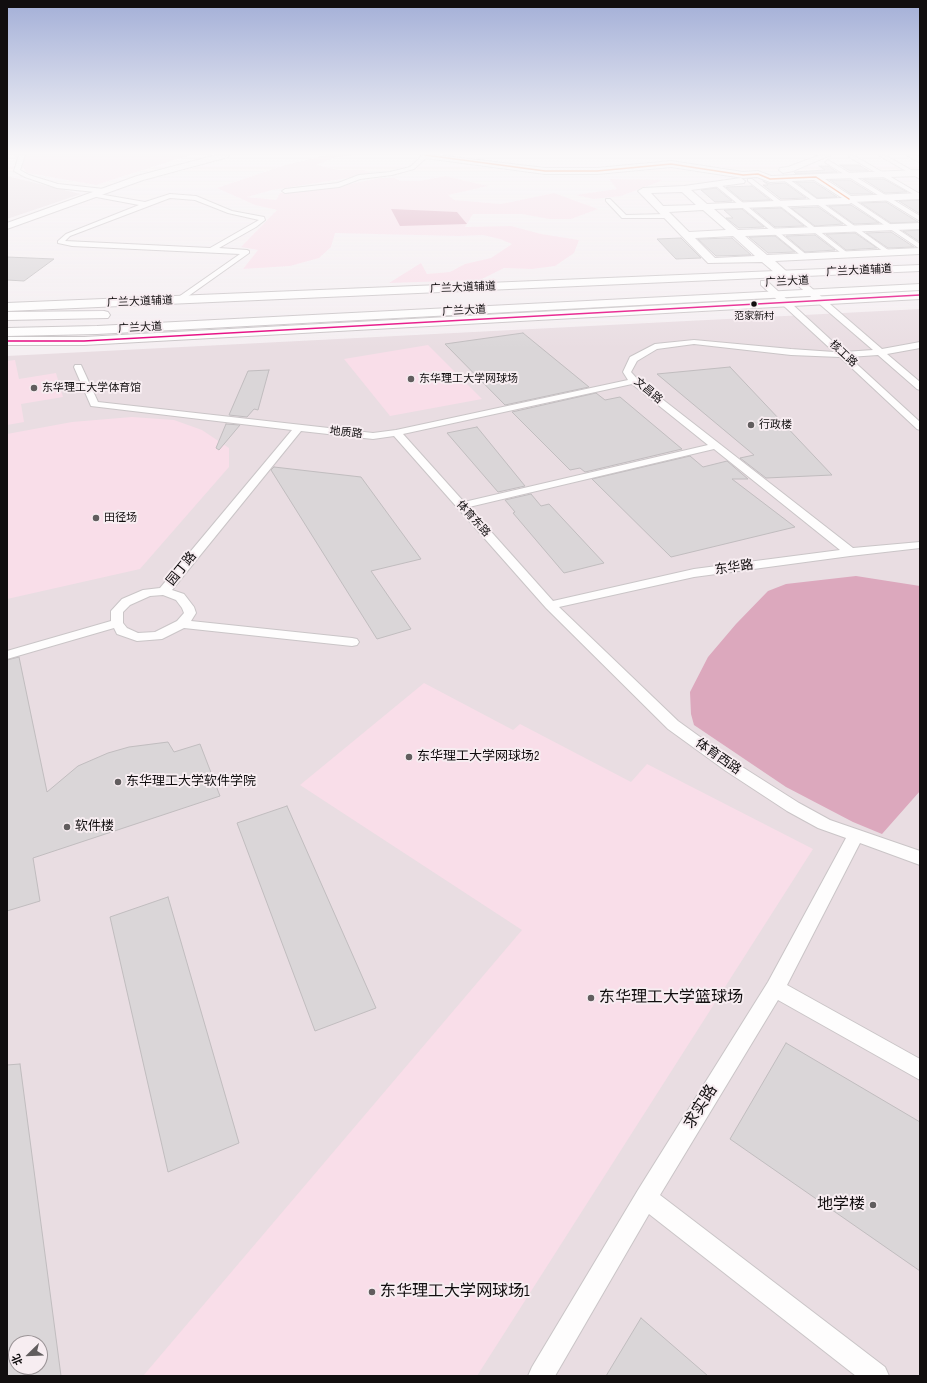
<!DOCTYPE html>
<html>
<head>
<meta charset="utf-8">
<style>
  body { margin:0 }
  #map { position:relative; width:927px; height:1383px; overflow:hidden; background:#f5eff2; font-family:"Sofia Sans Condensed","Noto Sans SC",sans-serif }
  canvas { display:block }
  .frame { position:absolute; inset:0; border:8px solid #110e0f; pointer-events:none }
  .north { position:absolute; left:8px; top:1335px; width:40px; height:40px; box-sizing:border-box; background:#f7edf1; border:1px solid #9b9497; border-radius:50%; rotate:247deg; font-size:11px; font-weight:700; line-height:16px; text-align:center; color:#110e0f }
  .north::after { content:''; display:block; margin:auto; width:14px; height:18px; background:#615d5e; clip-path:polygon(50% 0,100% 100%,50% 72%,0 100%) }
</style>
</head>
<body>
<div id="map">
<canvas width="927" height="1383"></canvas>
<div class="frame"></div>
<div class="north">北</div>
</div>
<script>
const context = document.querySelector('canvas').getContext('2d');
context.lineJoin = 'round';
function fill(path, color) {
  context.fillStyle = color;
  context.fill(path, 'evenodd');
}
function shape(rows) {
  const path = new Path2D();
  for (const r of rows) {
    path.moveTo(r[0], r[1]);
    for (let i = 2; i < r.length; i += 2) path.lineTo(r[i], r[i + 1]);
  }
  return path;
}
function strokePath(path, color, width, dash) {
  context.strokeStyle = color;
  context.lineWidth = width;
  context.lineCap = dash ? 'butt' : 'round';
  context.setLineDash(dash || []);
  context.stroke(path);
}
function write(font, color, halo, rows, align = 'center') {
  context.font = font + ' "Sofia Sans Condensed","Noto Sans SC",sans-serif';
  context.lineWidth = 4;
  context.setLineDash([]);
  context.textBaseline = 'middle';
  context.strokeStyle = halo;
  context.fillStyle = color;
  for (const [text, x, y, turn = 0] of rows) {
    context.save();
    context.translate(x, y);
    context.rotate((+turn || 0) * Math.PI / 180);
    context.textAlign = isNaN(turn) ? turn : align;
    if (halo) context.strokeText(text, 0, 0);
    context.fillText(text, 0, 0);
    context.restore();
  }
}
fill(shape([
  [7,176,81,194,7,219],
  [920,309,920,1376,7,1376,7,356],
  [16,1343,40,1343,40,1367,16,1367]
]), '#e9dde2');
fill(shape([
  [14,155,190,155,96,185,27,173],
  [327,155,351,155,333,158,316,165,339,170,364,170,374,174,272,190,247,197,276,200,280,193,339,186,380,178,395,178,400,181,420,181,445,176,488,186,448,195,454,200,501,204,554,193,598,209,571,219,549,219,522,214,473,214,465,227,511,226,541,234,579,240,574,253,555,266,532,269,504,268,480,280,389,283,421,263,427,274,450,272,465,264,491,258,512,244,500,239,483,235,458,236,335,233,331,247,319,258,290,266,243,269,258,250,241,247,277,210,255,205,217,188,282,166],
  [609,179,663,180,621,196,594,199,575,195,617,189],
  [428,345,482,399,390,416,344,359],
  [15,360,19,379,56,373,63,397,21,404,24,422,7,425,7,361],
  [132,417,174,420,202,430,229,448,229,467,140,569,7,599,7,434,72,422],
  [424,683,513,730,520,724,631,782,647,764,813,849,477,1376,143,1376,522,930,300,785]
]), '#f9dee9');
fill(shape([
  [391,209,457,212,467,224,400,226],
  [856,576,920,586,920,791,882,834,853,822,786,787,694,725,691,714,690,692,708,657,736,624,768,591,786,584]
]), '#dca8bd');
const building = shape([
  [840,165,859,165,869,171,850,171,840,165],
  [819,166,828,166,837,172,796,174,794,172,825,170,819,166],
  [863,179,884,179,907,192,885,193,863,179],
  [830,180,850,180,873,194,851,194,830,180],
  [763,181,770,184,785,183,806,198,781,199,763,185,768,185,763,181],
  [796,182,814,182,837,197,817,198,796,182],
  [752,186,770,200,743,201,726,187,752,186],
  [716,188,732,201,715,202,701,190,716,188],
  [920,200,920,214,899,201,920,200],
  [886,202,918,222,891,223,861,203,886,202],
  [851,205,879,223,854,224,829,206,851,205],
  [818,207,843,224,815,226,791,208,818,207],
  [781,208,804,226,775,227,753,209,781,208],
  [742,209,764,227,739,228,726,218,733,218,724,210,742,209],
  [920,230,920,242,903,231,920,230],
  [891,232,914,247,888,248,866,233,891,232],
  [855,233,877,248,846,250,826,234,855,233],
  [815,235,835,250,805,252,786,236,815,235],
  [775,236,795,252,768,253,749,237,775,236],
  [681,238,701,258,676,259,657,239,681,238],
  [732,238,751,255,716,256,698,239,732,238],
  [7,257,54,259,24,281,7,280,7,257],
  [523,333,589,387,505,405,445,344,523,333],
  [730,367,832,475,766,478,740,458,754,455,657,374,730,367],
  [269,370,258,410,254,409,247,417,229,415,248,371,269,370],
  [596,393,605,400,620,397,682,449,585,472,580,468,570,470,512,412,596,393],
  [226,424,240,425,219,450,216,448,226,424],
  [477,427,525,486,498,492,447,433,477,427],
  [690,456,703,467,727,461,748,479,732,479,795,527,671,557,592,479,690,456],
  [274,467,361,477,421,559,371,571,411,629,377,639,271,470,274,467],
  [531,494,541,506,549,504,604,563,564,573,513,513,515,512,505,500,531,494],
  [19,657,47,792,78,766,108,753,129,747,168,742,174,752,200,744,220,796,33,858,40,901,7,911,7,660,19,657],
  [287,806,376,1008,315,1031,237,823,287,806],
  [168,897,239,1143,168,1172,110,917,168,897],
  [786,1043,920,1122,920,1271,730,1139,786,1043],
  [20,1064,61,1376,7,1376,7,1065,20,1064],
  [16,1343,40,1343,40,1367,16,1367,16,1343],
  [641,1318,708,1376,606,1376,641,1318]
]);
fill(building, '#dad6d8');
strokePath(building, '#c1bdbf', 1);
const lane = shape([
  [19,155,25,155,20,170,29,175,58,184,104,189,107,191,104,193,57,188,25,177,14,171,19,155],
  [423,155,428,156,414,169,392,175,360,179,339,187,285,193,282,191,285,189,338,183,359,175,390,172,410,167,423,155],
  [849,155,853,155,920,194,920,198,849,157,849,155],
  [878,155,885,155,920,175,920,179,878,155],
  [828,160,920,216,920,221,826,163,825,162,828,160],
  [782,177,786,177,891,252,891,254,887,254,782,179,782,177],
  [748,179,752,179,849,254,849,256,845,256,748,181,748,179],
  [716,184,720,184,808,256,808,258,804,258,716,186,716,184],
  [93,193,145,202,170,194,196,196,232,211,264,217,265,220,256,227,219,248,247,250,249,251,249,253,180,302,177,302,177,298,240,254,72,246,58,243,58,241,66,234,139,205,91,196,90,195,93,193],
  [170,198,195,200,228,213,259,220,210,248,65,241,70,236,170,198],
  [847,198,851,198,920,244,920,249,847,200,847,198],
  [606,199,610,199,626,215,667,214,670,216,667,218,622,218,606,201,606,199],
  [795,279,801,279,882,349,920,342,920,348,887,354,920,382,920,390,917,389,878,355,849,357,920,422,920,430,917,429,840,357,791,355,694,344,657,349,637,361,631,372,639,381,853,548,920,542,920,548,850,556,694,577,559,607,678,721,736,763,799,803,830,820,920,851,920,865,860,843,787,985,920,1059,920,1080,778,1000,660,1195,885,1367,889,1376,856,1376,649,1214,555,1376,528,1376,532,1367,638,1190,768,982,846,838,818,828,787,811,726,771,668,729,546,608,394,436,373,439,301,431,172,590,184,594,194,607,196,613,191,621,352,638,357,639,359,642,357,645,352,646,184,628,162,639,137,641,117,634,114,628,7,659,7,651,111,621,111,611,122,599,143,590,160,588,292,430,91,406,74,367,75,365,81,365,98,402,373,433,396,430,628,380,623,372,630,357,655,344,694,340,791,349,834,352,761,285,761,281,767,281,844,352,873,350,795,283,795,279],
  [632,384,708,445,464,502,403,434,632,384],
  [714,449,840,550,694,569,553,601,469,507,714,449],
  [163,595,176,600,182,608,184,613,177,621,155,632,138,633,127,628,123,623,123,612,130,605,150,596,163,595]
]);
const street = shape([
  [421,155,436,155,545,168,597,168,671,161,743,172,758,171,771,176,920,170,920,176,825,179,851,196,920,193,920,199,853,202,849,204,714,209,738,230,920,223,920,229,745,236,767,255,920,248,920,254,775,261,795,279,797,281,795,283,791,284,787,283,762,262,708,263,638,191,643,188,684,186,741,178,745,181,744,183,691,190,707,204,842,198,814,180,770,182,757,177,743,178,671,167,597,174,545,174,425,158,422,158,421,155],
  [682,192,696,205,663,206,651,193,682,192],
  [703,210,726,230,689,232,669,212,703,210],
  [733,236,755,256,715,258,695,238,733,236],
  [820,155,831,155,793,171,783,173,779,170,780,168,788,167,820,155],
  [906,155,916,155,920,157,920,163,906,155]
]);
const secondary = shape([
  [216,155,229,155,228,157,143,180,7,229,7,223,137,176,216,155],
  [920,265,920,271,7,311,7,303,920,265],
  [920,291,920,299,84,345,7,345,7,337,84,337,920,291]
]);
const primary = shape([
  [920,284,920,290,97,334,7,336,7,328,97,326,920,284],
  [104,311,108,312,110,315,108,318,7,320,7,312,104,311]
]);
strokePath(lane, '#cac5c7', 2);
strokePath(street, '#cac5c7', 2);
strokePath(secondary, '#cac5c7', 2);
strokePath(primary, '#cac5c7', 2);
fill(lane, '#fefdfd');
fill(street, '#fefdfd');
fill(secondary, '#fefdfd');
fill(primary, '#fefdfd');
strokePath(shape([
  [7,341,84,341,920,295]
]), '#e5007d', 1.5);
strokePath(shape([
  [425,155,545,171,597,171,671,164,743,175,758,174,770,179,816,177,849,199]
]), '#f26522', 1.5);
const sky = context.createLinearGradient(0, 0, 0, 349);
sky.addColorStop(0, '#a3afd7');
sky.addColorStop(0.44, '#faf8f9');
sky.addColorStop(1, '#faf8f900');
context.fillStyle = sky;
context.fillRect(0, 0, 927, 349);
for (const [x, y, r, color] of [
  [754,304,3.5,"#110e0f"],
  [411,379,4,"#615d5e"],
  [34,388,4,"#615d5e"],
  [751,425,4,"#615d5e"],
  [96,518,4,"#615d5e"],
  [409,757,4,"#615d5e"],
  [118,782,4,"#615d5e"],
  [67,827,4,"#615d5e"],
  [591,998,4,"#615d5e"],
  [873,1205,4,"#615d5e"],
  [372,1292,4,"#615d5e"]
]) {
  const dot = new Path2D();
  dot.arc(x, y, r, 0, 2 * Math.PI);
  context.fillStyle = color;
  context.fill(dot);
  strokePath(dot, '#f7edf1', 1.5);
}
write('10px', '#110e0f', '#f7edf1', [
  ["范家新村",754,316]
]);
write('11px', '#110e0f', '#f7edf1', [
  ["广兰大道辅道",859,271,-3],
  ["广兰大道",787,282,-3],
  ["广兰大道辅道",463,288,-2],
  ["广兰大道辅道",140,302,-2],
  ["广兰大道",464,311,-3],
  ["广兰大道",140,328,-3],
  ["核工路",843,354,43],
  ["文昌路",648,391,40],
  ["地质路",346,433,6],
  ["体育东路",473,519,48]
]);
write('11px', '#110e0f', '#f7edf1', [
  ["东华理工大学网球场",419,379],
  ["东华理工大学体育馆",42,388],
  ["行政楼",759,425],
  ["田径场",104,518]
], 'left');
write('13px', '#110e0f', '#f7edf1', [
  ["东华路",734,568,-8],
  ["园丁路",182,569,-51],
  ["体育西路",718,757,35]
]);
write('13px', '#110e0f', '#f7edf1', [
  ["东华理工大学网球场2",417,757],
  ["东华理工大学软件学院",126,782],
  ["软件楼",75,827]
], 'left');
write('16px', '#110e0f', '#f7edf1', [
  ["东华理工大学篮球场",599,998],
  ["地学楼",865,1205,"right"],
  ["东华理工大学网球场1",380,1292]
], 'left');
write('16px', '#110e0f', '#f7edf1', [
  ["求实路",701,1107,-58]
]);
</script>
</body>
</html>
